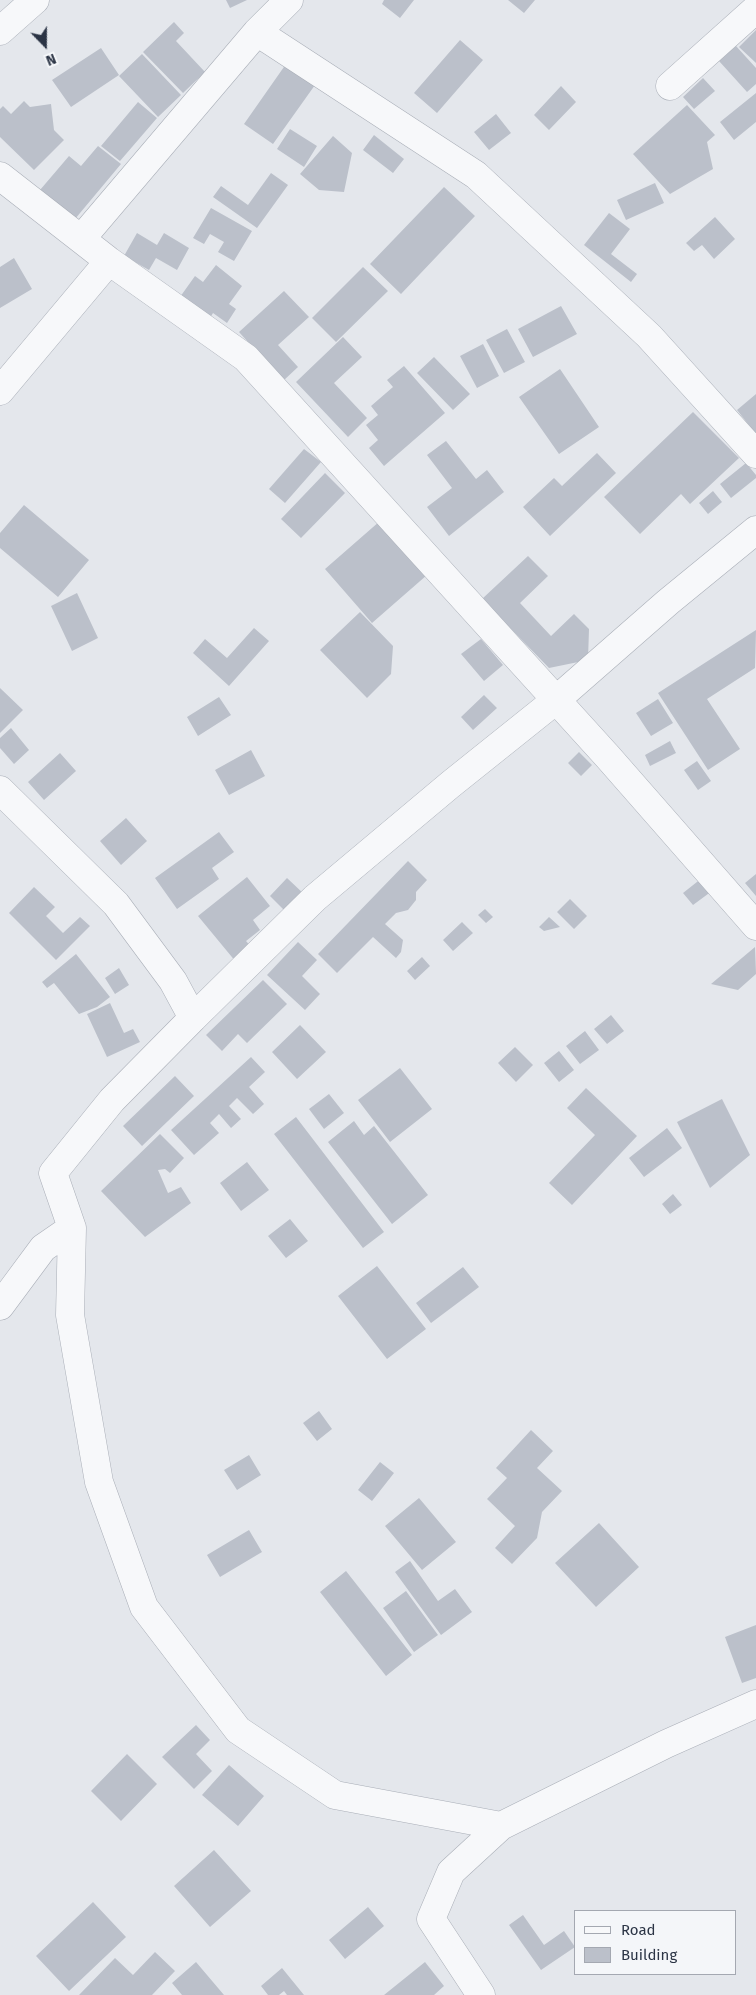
<!DOCTYPE html>
<html>
<head>
<meta charset="utf-8">
<style>
  body { margin:0 }
  #map { position:relative; width:756px; height:1995px; overflow:hidden; background:#e4e7ec; font-family:"Fira Sans",sans-serif }
  canvas { display:block }
  .legend { position:absolute; left:574px; top:1910px; width:162px; height:65px; box-sizing:border-box; background:#f4f6f9; border:1px solid #a4a8b1; margin:0; padding:6px 9px; list-style:none; font-size:15px; color:#2b3445 }
  .legend li { display:flex; align-items:center; gap:10px; height:25px }
  .legend b { width:25px; border:1px solid #a4a8b1 }
  .north { position:absolute; left:20px; top:20px; width:50px; height:50px; -webkit-text-stroke:4px #f4f6f9; paint-order:stroke; rotate:158deg; font-size:14px; font-weight:700; line-height:20px; text-align:center; color:#2b3445 }
  .north::after { content:''; display:block; margin:auto; width:18px; height:22px; background:#2b3445; clip-path:polygon(50% 0,100% 100%,50% 72%,0 100%) }
</style>
</head>
<body>
<div id="map">
<canvas width="756" height="1995"></canvas>
<ul class="legend">
<li><b style="height:6px;background:#f7f8fa"></b>Road</li>
<li><b style="height:14px;background:#bbc0ca"></b>Building</li>
</ul>
<div class="north">N</div>
</div>
<script>
const context = document.querySelector('canvas').getContext('2d');
context.lineJoin = 'round';
function fill(path, color) {
  context.fillStyle = color;
  context.fill(path, 'evenodd');
}
function shape(rows) {
  const path = new Path2D();
  for (const r of rows) {
    path.moveTo(r[0], r[1]);
    for (let i = 2; i < r.length; i += 2) path.lineTo(r[i], r[i + 1]);
  }
  return path;
}
function strokePath(path, color, width, dash) {
  context.strokeStyle = color;
  context.lineWidth = width;
  context.lineCap = dash ? 'butt' : 'round';
  context.setLineDash(dash || []);
  context.stroke(path);
}
fill(shape([
  [226,0,247,0,230,8],
  [384,0,414,0,400,18,382,4],
  [508,0,535,0,524,13],
  [174,22,184,33,176,41,205,72,183,93,143,52],
  [756,30,756,63,739,47],
  [460,40,483,60,437,113,414,93],
  [736,46,756,68,756,84,747,92,719,61],
  [101,48,119,75,71,107,52,80],
  [142,54,181,95,158,117,119,76],
  [286,64,315,85,273,144,244,124],
  [703,78,715,91,694,109,683,97],
  [561,86,576,102,549,130,534,115],
  [756,93,756,122,734,140,720,122],
  [24,101,30,107,51,104,54,130,64,140,34,170,0,137,0,109,3,106,11,114],
  [138,102,157,118,120,161,101,146],
  [687,105,715,135,707,142,713,169,670,194,633,154],
  [496,114,511,133,489,150,474,132],
  [290,129,317,146,304,167,277,149],
  [374,135,404,159,393,173,363,150],
  [333,136,352,153,344,192,319,190,300,174],
  [98,146,121,164,75,219,40,190,69,156,81,166],
  [271,173,288,185,257,228,213,197,221,186,248,205],
  [655,183,664,203,626,220,617,200],
  [444,187,475,216,401,294,370,264],
  [211,208,252,231,234,261,218,252,224,242,210,234,204,244,193,238],
  [609,213,630,229,611,254,637,274,631,282,584,245],
  [715,217,735,239,714,259,702,245,694,251,686,243],
  [137,233,157,245,164,233,189,248,177,270,156,258,149,270,124,256],
  [14,258,32,289,0,308,0,267],
  [216,265,242,286,229,304,236,309,227,323,213,313,210,318,180,297,195,276,203,282],
  [363,267,388,291,336,342,312,318],
  [284,291,309,317,278,345,298,367,283,381,239,332],
  [561,306,577,334,533,357,518,329],
  [507,329,525,362,504,373,486,340],
  [343,337,362,357,334,383,367,418,348,437,296,382],
  [483,344,499,376,477,388,460,356],
  [434,357,470,394,453,410,417,373],
  [404,366,445,413,384,466,369,448,378,440,366,425,378,415,371,406,393,387,387,380],
  [560,369,599,427,559,454,519,397],
  [756,394,756,434,737,410],
  [693,412,739,458,690,504,681,494,640,534,604,497],
  [446,441,476,479,487,470,504,492,449,536,427,507,452,488,427,455],
  [304,449,321,462,285,503,269,489],
  [597,453,616,473,550,536,523,507,554,478,562,486],
  [746,463,756,475,756,478,731,498,720,484],
  [325,473,345,493,301,538,281,519],
  [713,491,722,502,708,514,699,503],
  [24,505,89,560,58,597,0,548,0,533],
  [380,521,427,575,372,623,325,569],
  [528,556,548,576,520,603,551,636,574,614,589,629,588,660,549,668,482,599],
  [77,593,98,638,72,651,51,606],
  [360,612,393,646,391,674,367,698,320,650],
  [254,628,269,641,229,686,193,653,205,639,227,658],
  [756,630,755,668,707,699,740,749,708,770,658,693],
  [481,639,503,665,484,681,461,654],
  [0,688,23,710,0,733],
  [484,695,497,708,473,730,461,717],
  [219,697,231,715,198,736,187,717],
  [658,699,673,723,651,736,636,713],
  [11,728,29,750,14,764,0,748,0,738],
  [670,741,676,753,650,766,645,755],
  [251,750,265,776,229,795,215,770],
  [579,752,592,765,581,776,568,763],
  [60,753,76,771,44,800,28,782],
  [697,761,711,781,698,790,684,770],
  [126,818,147,841,121,865,100,841],
  [219,832,234,852,212,868,219,879,177,909,155,878],
  [408,861,427,880,416,892,416,900,408,910,396,913,385,924,403,940,401,952,396,958,373,937,337,973,318,954],
  [756,874,756,896,745,883],
  [247,877,270,906,253,920,260,930,246,941,253,949,236,962,198,916],
  [287,878,305,895,287,913,270,896],
  [702,878,712,891,693,905,683,893],
  [34,887,55,907,46,916,63,933,80,917,90,926,56,960,9,913],
  [570,899,587,916,574,929,557,912],
  [485,909,493,917,486,923,478,915],
  [549,917,560,927,544,931,539,927],
  [462,922,473,933,453,951,443,940],
  [298,942,317,960,302,976,320,994,305,1010,267,975],
  [755,947,756,974,738,990,711,984],
  [76,954,110,997,97,1007,79,1014,54,983,47,988,42,982],
  [422,957,430,966,415,980,407,971],
  [119,968,129,985,115,994,105,978],
  [263,980,287,1004,247,1043,238,1034,222,1051,206,1035],
  [110,1003,124,1033,133,1029,140,1042,107,1057,87,1014],
  [611,1015,624,1031,607,1044,594,1029],
  [300,1025,326,1052,297,1079,272,1052],
  [585,1031,599,1050,580,1064,566,1046],
  [515,1047,533,1065,516,1082,498,1063],
  [559,1051,574,1070,559,1082,544,1063],
  [251,1057,265,1072,249,1087,264,1104,253,1114,237,1098,229,1106,241,1119,231,1128,219,1114,210,1123,219,1133,194,1155,171,1130],
  [400,1068,432,1109,390,1142,358,1100],
  [175,1076,194,1096,142,1146,123,1126],
  [586,1088,637,1136,572,1205,549,1183,595,1135,567,1108],
  [329,1094,344,1113,324,1129,309,1109],
  [722,1099,750,1155,710,1188,677,1122],
  [296,1117,384,1232,363,1248,274,1134],
  [354,1121,364,1135,374,1126,428,1195,392,1224,328,1142],
  [667,1128,682,1148,644,1177,629,1158],
  [160,1134,184,1158,170,1173,165,1169,158,1170,168,1193,181,1187,191,1203,145,1237,101,1191],
  [247,1162,269,1190,241,1211,220,1183],
  [673,1194,682,1205,670,1214,662,1204],
  [290,1219,308,1241,286,1258,268,1236],
  [377,1266,426,1329,387,1359,338,1296],
  [463,1267,479,1287,431,1323,416,1303],
  [319,1411,332,1429,317,1441,303,1423],
  [531,1430,553,1451,537,1468,562,1491,542,1512,537,1538,512,1564,495,1548,515,1526,487,1499,507,1478,496,1468],
  [249,1455,261,1475,237,1490,224,1470],
  [380,1462,394,1473,372,1501,358,1490],
  [419,1498,456,1542,422,1570,385,1526],
  [599,1523,639,1567,596,1607,555,1563],
  [249,1530,262,1552,220,1577,207,1555],
  [410,1561,438,1601,455,1589,472,1612,441,1635,395,1572],
  [346,1571,412,1655,386,1676,320,1592],
  [406,1591,438,1635,414,1652,383,1608],
  [756,1625,756,1678,742,1683,725,1637],
  [196,1725,210,1740,196,1754,212,1771,194,1789,162,1757],
  [127,1754,157,1784,121,1821,91,1791],
  [229,1765,264,1796,238,1826,202,1795],
  [214,1850,251,1891,210,1927,174,1886],
  [93,1902,126,1937,69,1991,36,1956],
  [368,1907,384,1926,345,1959,329,1940],
  [523,1915,544,1945,564,1931,575,1947,541,1970,509,1925],
  [155,1952,175,1971,152,1995,79,1995,115,1958,133,1975],
  [196,1962,224,1995,182,1995,172,1983],
  [425,1962,444,1986,434,1995,384,1995],
  [282,1968,304,1995,287,1995,284,1991,279,1995,268,1995,261,1986]
]), '#bbc0ca');
const minor = shape([
  [0,31,35,0],
  [257,32,476,175,649,336,756,454],
  [670,86,756,9],
  [0,176,109,261,246,358,608,757,756,926],
  [81,239,257,32,289,0],
  [0,391,109,261],
  [0,790,116,904,173,981,193,1018,112,1100,53,1173,72,1228,70,1315,99,1482,144,1607,238,1730,335,1795,501,1826],
  [193,1018,315,898,451,784,556,700,668,602,756,530],
  [0,1306,43,1248,72,1228],
  [481,1995,431,1919,451,1872,501,1826,666,1744,756,1704]
]);
strokePath(minor, '#a9aeb7', 29);
strokePath(minor, '#f7f8fa', 28);
</script>
</body>
</html>
